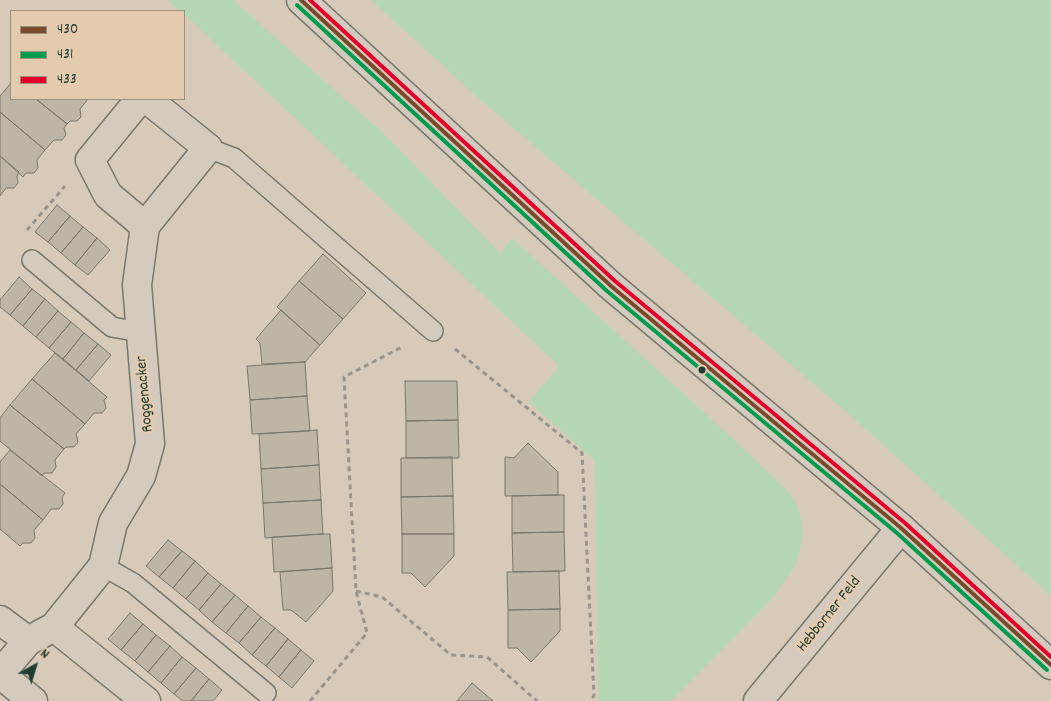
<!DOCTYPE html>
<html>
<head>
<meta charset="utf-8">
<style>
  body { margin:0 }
  #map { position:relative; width:1051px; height:701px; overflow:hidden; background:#d8cab8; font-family:Dekko,sans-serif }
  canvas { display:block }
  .legend { position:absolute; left:10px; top:10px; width:175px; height:90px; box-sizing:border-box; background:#e5cbad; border:1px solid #96927d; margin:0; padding:6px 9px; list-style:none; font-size:15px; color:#1f3d34 }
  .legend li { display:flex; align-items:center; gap:10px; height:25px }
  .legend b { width:25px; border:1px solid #96927d }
  .north { position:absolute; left:10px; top:641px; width:50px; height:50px; -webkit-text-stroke:4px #e5cbad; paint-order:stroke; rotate:39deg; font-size:14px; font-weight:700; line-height:20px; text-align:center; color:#1f3d34 }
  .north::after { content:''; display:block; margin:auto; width:18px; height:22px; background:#1f3d34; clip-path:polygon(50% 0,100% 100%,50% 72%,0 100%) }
</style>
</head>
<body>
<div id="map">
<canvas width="1051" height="701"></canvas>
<ul class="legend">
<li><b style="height:6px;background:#7a4b2a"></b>430</li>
<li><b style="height:6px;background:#039c4e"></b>431</li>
<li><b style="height:6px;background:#e4002b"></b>433</li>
</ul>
<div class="north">N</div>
</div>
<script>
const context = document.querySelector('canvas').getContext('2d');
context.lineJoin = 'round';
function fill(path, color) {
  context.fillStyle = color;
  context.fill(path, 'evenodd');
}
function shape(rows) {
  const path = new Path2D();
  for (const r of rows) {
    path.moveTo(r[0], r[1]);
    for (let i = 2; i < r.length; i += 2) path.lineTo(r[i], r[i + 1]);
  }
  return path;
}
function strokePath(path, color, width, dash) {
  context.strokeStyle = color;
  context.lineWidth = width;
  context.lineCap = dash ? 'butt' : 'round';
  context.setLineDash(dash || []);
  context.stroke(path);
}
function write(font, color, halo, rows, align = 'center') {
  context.font = font + ' Dekko,sans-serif';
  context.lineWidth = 5;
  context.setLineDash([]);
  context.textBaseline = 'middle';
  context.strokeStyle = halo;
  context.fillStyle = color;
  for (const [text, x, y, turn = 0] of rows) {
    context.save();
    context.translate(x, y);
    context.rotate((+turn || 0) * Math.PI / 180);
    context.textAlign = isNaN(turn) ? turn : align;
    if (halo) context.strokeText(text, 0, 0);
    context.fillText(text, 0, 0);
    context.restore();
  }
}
fill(shape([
  [168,0,233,0,383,133,500,253,512,238,730,436,790,493,797,506,802,521,803,536,800,551,795,566,773,598,671,701,598,701,595,461,529,402,559,366,184,14,184,11,180,11],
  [371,0,1051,0,1051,596,850,415,484,103]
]), '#b5d7b4');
const building = shape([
  [11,83,11,99,36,99,67,124,64,128,66,135,62,140,54,140,45,150,0,112,0,96,11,83],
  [36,99,88,99,80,109,81,117,77,121,70,121,67,124,36,99],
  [0,112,45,150,37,160,38,168,34,173,26,173,23,177,0,156,0,112],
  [0,156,19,172,17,176,18,183,14,188,6,188,0,196,0,156],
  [57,205,70,216,48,242,35,232,57,205],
  [70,216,83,227,61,253,48,242,70,216],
  [83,227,97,238,75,265,61,253,83,227],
  [97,238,110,250,88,275,75,265,97,238],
  [323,254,366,293,343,319,299,281,323,254],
  [19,277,32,289,10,315,0,307,0,300,19,277],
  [299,281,343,319,320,345,277,307,299,281],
  [32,289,45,299,23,326,10,315,32,289],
  [45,299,58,311,36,337,23,326,45,299],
  [281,310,320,345,305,362,262,364,260,343,256,339,281,310],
  [58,311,71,322,49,348,36,337,58,311],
  [71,322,84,333,63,359,49,348,71,322],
  [84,333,98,344,76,370,63,359,84,333],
  [98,344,111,355,89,381,76,370,98,344],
  [55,353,107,397,104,400,106,408,102,413,94,413,85,424,32,379,55,353],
  [305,362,307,396,250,400,247,366,305,362],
  [32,379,85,424,76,434,78,442,74,447,66,447,64,449,10,405,32,379],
  [405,381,457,381,458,420,406,421,405,381],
  [307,396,310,431,252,434,250,400,307,396],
  [10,405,64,449,55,460,56,467,52,473,44,473,42,476,0,441,0,418,10,405],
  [458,420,459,458,406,458,406,421,458,420],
  [317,430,319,465,261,469,259,434,317,430],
  [528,443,558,472,558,495,505,496,505,457,514,458,528,443],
  [10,450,65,493,62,497,63,504,59,509,51,509,43,520,0,484,0,462,10,450],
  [452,457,453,496,401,497,401,458,452,457],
  [319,465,321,500,263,503,261,469,319,465],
  [0,484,43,520,34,530,35,538,31,543,23,543,20,546,0,529,0,484],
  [558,495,564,495,564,532,512,533,512,496,558,495],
  [453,496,454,534,402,534,401,497,453,496],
  [321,500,323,534,265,538,263,503,321,500],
  [564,532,565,571,513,572,512,533,564,532],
  [323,534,330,534,332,568,274,572,272,537,323,534],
  [402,534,454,534,454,556,425,587,411,573,402,573,402,534],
  [168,540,182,551,159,577,146,566,168,540],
  [182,551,195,561,173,588,159,577,182,551],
  [195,561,208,573,186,599,173,588,195,561],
  [332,568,333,591,306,622,291,610,283,610,280,572,332,568],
  [559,571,560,609,508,610,507,572,559,571],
  [208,573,221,584,199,610,186,599,208,573],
  [221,584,235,595,212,622,199,610,221,584],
  [235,595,248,606,226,633,212,622,235,595],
  [248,606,261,617,239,643,226,633,248,606],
  [560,609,560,631,531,662,517,648,508,648,508,610,560,609],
  [130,613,143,624,121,650,108,639,130,613],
  [261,617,275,628,252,655,239,643,261,617],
  [143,624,156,635,135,661,121,650,143,624],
  [275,628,288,639,266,666,252,655,275,628],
  [156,635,170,646,148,672,135,661,156,635],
  [288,639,301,650,279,677,266,666,288,639],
  [170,646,182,657,161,683,148,672,170,646],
  [301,650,314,661,292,688,279,677,301,650],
  [182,657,196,668,174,694,161,683,182,657],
  [196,668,209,679,191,701,183,701,174,694,196,668],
  [209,679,222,690,213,701,191,701,209,679],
  [472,683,493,701,457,701,472,683]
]);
fill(building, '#bdb5a5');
strokePath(building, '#78776d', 1);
const service = shape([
  [208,148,234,158,433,331],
  [32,260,112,327,140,332],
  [103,566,133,583,266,693]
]);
const minor = shape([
  [140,99,90,160,108,195,145,226],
  [0,620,28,641],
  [54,627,146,701],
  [33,701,0,674,28,641,54,627,103,566,113,523,141,476,150,444,137,285,145,226,208,148,147,99],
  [758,701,901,528]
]);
const primary = shape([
  [301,0,611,286,901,528,1051,665]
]);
strokePath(service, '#78776d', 22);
strokePath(minor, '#78776d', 31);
strokePath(primary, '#78776d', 31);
strokePath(shape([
  [27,230,65,186],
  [455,349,582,453,594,695,591,701],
  [356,591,382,597,451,655,487,657,537,701],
  [310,701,367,633,356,591,344,377,404,346]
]), '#99958d', 3, [5, 4]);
strokePath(service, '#d4cabe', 19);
strokePath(minor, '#d4cabe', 28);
strokePath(primary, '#d4cabe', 28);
strokePath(shape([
  [301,0,611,286,901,528,1051,665]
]), '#7a4b2a', 4);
strokePath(shape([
  [297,5,607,291,897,533,1047,670]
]), '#039c4e', 4);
strokePath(shape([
  [310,0,615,281,905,523,1051,657]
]), '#e4002b', 4);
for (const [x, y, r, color] of [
  [702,370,4.5,"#1f3d34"]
]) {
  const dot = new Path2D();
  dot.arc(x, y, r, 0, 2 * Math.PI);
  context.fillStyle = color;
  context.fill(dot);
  strokePath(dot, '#e5cbad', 2);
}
write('16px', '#1f3d34', '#e5cbad', [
  ["Roggenacker",146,394,-95],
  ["Hebborner Feld",830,615,-51]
]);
</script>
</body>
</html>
